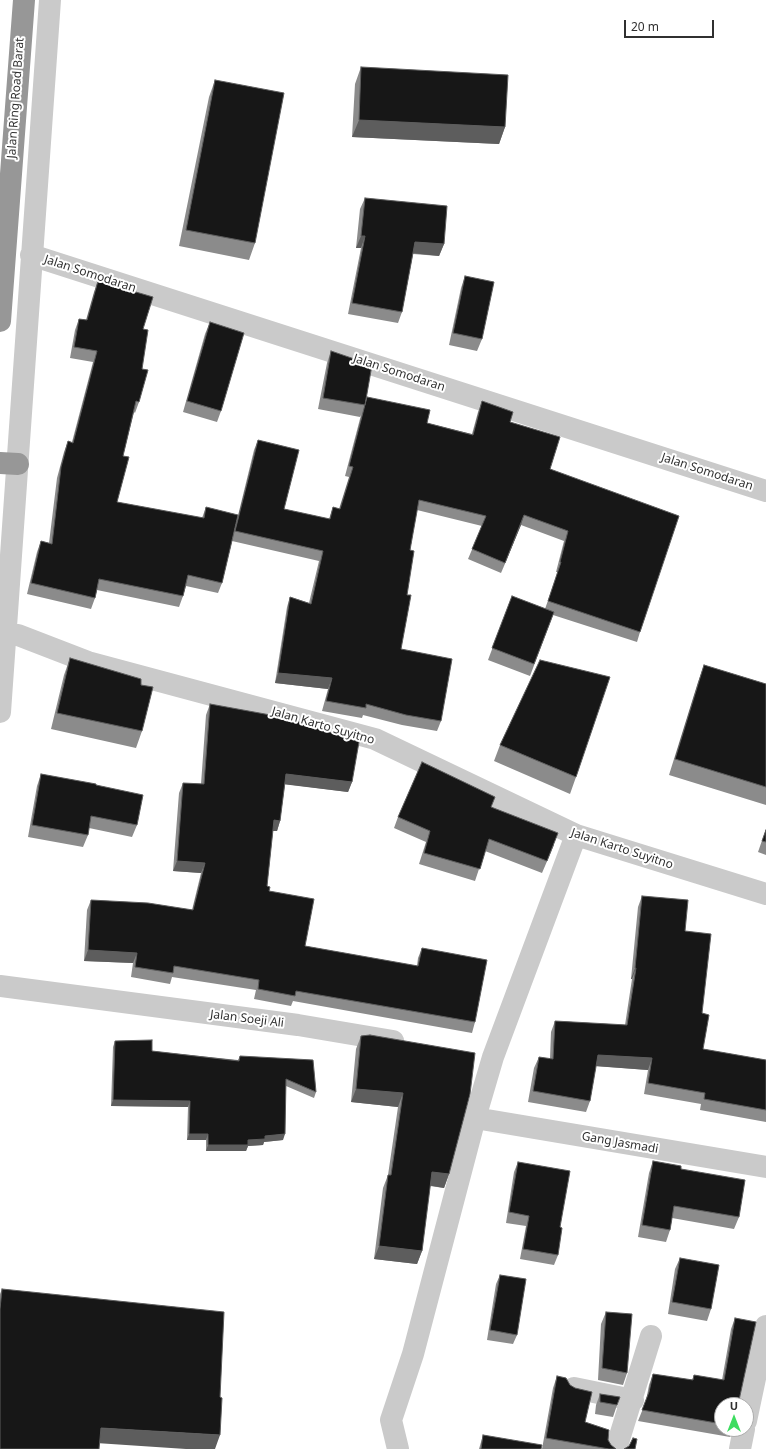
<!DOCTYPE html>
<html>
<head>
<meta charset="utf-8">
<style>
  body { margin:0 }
  #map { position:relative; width:766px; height:1449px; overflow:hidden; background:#fff; font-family:"Noto Sans",sans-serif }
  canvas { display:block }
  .north { position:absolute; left:714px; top:1397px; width:40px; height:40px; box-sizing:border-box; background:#fff; border:1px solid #acacac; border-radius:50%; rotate:0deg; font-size:11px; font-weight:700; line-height:16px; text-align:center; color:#303030 }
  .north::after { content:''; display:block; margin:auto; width:14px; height:18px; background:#3ddc60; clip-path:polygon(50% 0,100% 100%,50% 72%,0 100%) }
  .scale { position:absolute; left:624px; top:20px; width:90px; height:18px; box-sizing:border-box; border:2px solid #303030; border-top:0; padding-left:5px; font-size:12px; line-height:14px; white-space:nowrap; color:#303030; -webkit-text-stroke:3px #fff; paint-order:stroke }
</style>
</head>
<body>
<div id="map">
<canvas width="766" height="1449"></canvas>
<div class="north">U</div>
<div class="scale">20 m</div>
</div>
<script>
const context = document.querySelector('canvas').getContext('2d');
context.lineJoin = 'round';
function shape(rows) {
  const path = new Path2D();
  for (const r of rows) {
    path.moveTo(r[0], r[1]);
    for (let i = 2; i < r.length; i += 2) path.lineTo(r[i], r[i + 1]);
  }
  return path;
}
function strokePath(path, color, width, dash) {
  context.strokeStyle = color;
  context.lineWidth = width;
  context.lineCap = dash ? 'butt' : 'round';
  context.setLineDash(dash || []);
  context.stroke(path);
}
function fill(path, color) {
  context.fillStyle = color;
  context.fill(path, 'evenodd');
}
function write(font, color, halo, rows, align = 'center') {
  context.font = font + ' "Noto Sans",sans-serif';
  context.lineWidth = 4;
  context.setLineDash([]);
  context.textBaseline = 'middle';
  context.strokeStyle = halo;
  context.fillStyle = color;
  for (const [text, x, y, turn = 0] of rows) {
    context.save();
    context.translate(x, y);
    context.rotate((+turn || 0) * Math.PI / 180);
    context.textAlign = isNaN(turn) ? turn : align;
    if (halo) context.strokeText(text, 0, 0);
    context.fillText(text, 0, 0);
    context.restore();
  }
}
strokePath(shape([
  [31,255,766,491],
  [6,633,18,635,88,662,375,739,576,835,766,894],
  [0,712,50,0],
  [0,986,298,1025,393,1041],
  [475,1118,766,1167],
  [574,1388,633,1400],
  [746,1421,766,1326],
  [398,1449,391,1420,413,1354,475,1118,493,1057,576,835],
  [616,1449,651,1336],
  [740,1449,744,1429]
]), '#cacaca', 22);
strokePath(shape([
  [0,321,24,0],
  [0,463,18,464]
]), '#979797', 22);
fill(shape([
  [361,67,505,127,499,144,352,137,355,84],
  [215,80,255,243,249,260,179,246,209,97],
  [365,198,444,244,439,256,413,254,402,312,398,323,348,314,361,248,356,248,360,209],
  [465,276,482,339,477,351,449,345,461,288],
  [98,281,143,329,142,369,139,402,135,413,134,412,123,456,117,502,202,518,206,507,232,540,254,450,258,440,284,509,329,519,333,507,339,509,349,477,345,476,361,415,360,417,318,409,327,363,331,351,365,401,427,423,472,434,478,412,482,401,510,422,550,469,640,632,637,642,553,615,530,676,488,660,512,596,545,609,558,572,556,572,564,541,521,525,501,573,468,559,482,526,417,510,410,550,407,595,401,649,441,721,437,731,402,725,363,715,362,718,322,711,328,689,275,683,287,607,290,597,309,603,319,561,232,541,222,583,218,593,186,586,183,596,179,607,97,590,95,598,91,609,27,594,37,552,41,541,49,543,57,478,64,452,68,441,72,442,93,362,70,358,75,330,79,319,86,320,94,292],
  [210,322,221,411,217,422,183,412,205,334],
  [70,658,141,685,142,731,136,748,51,729,64,675],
  [704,665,766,684,766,805,669,775,698,682],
  [210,704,352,782,348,792,285,784,280,821,277,831,273,831,267,886,269,891,305,946,417,966,418,958,422,948,475,1022,472,1033,293,1001,291,1006,254,999,256,990,172,977,170,984,131,977,133,963,84,961,87,910,91,900,192,910,201,873,173,871,179,793,183,783,201,784,206,715],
  [500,745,576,777,570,794,494,761],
  [41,774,96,785,137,825,132,837,89,828,88,835,83,847,28,837,37,786],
  [492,807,554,845,542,873,485,851,475,881,419,864,426,842,394,828,398,817],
  [766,829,766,855,758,852],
  [642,896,685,931,702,1013,703,1049,766,1060,766,1122,700,1110,701,1104,644,1094,648,1070,596,1066,590,1101,586,1112,528,1102,534,1068,539,1057,550,1059,551,1032,555,1021,625,1025,632,979,631,979,638,907],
  [370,1035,449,1174,444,1188,430,1186,422,1251,417,1264,374,1259,383,1188,388,1175,398,1107,351,1102,356,1049,361,1036],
  [115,1041,152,1051,238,1060,240,1056,316,1092,314,1098,286,1086,283,1140,264,1142,263,1145,248,1146,246,1151,206,1151,206,1140,187,1140,188,1107,111,1106,113,1047],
  [653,1161,681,1169,739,1217,734,1229,672,1218,670,1230,666,1242,638,1237,649,1173],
  [518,1162,560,1227,558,1255,554,1265,520,1259,526,1226,506,1223,514,1172],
  [680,1258,711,1309,707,1321,668,1314,675,1269],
  [500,1275,517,1335,513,1344,487,1340,496,1284],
  [2,1289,99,1443,0,1449,0,1294],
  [606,1312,627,1373,623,1385,598,1380,601,1324],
  [735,1318,722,1405,722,1429,733,1429,730,1437,638,1421,646,1401,649,1385,653,1374,692,1380,694,1375,722,1380,731,1329],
  [557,1376,585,1422,608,1440,611,1445,616,1449,542,1449,553,1388],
  [600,1394,617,1405,613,1417,595,1414,596,1405],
  [483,1435,541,1449,479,1449]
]), '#8b8b8b');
fill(shape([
  [359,120,505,127,499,144,352,137],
  [361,236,365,236,361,248,356,248],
  [415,242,444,244,439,256,411,253],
  [524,515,521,525,501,573,505,563],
  [278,673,332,678,328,689,275,683],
  [286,774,352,782,348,792,282,784],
  [274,820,280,821,277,831,271,831],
  [177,861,205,863,201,873,173,871],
  [88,950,137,953,133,963,84,961],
  [635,968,636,968,632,979,631,979],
  [598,1055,652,1058,648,1070,594,1066],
  [356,1089,403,1093,398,1107,351,1102],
  [113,1100,190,1101,188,1107,111,1106],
  [189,1134,208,1134,206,1140,187,1140],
  [285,1134,283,1140,264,1142,263,1145,248,1146,246,1151,206,1151,208,1145,248,1140,265,1136],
  [432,1172,449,1174,444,1188,427,1185],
  [379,1246,422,1251,417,1264,374,1259],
  [101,1428,220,1435,215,1449,186,1449,96,1443]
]), '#5d5d5d');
const building = shape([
  [361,67,508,75,505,127,359,120,361,67],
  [215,80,284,93,255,243,186,230,215,80],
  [365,198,447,206,444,244,415,242,402,312,352,303,365,236,361,236,365,198],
  [465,276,494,282,482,339,453,333,465,276],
  [98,281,153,297,143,329,148,330,142,369,148,370,139,402,136,401,123,456,129,457,117,502,204,518,206,507,238,515,222,583,188,575,183,596,99,579,95,598,31,583,41,541,52,544,61,467,68,441,73,443,97,351,74,347,79,319,87,320,98,281],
  [210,322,244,333,221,411,187,401,210,322],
  [331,351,372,365,365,405,323,398,331,351],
  [367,397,430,410,427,423,473,435,482,401,513,412,510,422,560,437,550,469,679,516,640,632,548,601,561,562,560,562,568,531,524,515,505,563,472,549,486,516,419,500,410,550,414,551,407,595,411,595,401,649,452,659,441,721,406,715,366,704,366,708,326,701,332,678,278,673,290,597,311,604,323,551,235,531,258,440,299,450,284,509,330,519,333,507,340,509,353,467,349,466,367,397],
  [512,596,554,612,534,664,492,648,512,596],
  [70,658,141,679,141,685,153,687,142,731,57,713,70,658],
  [540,660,610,677,576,777,500,745,540,660],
  [704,665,766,684,766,787,675,759,704,665],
  [210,704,287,718,359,742,352,782,286,774,280,821,274,820,267,886,270,887,269,891,314,899,305,946,418,966,422,948,487,960,475,1022,296,991,295,996,258,989,259,980,174,966,173,973,135,967,137,953,88,950,91,900,148,903,193,910,205,863,177,861,183,783,204,784,210,704],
  [422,762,495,797,491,807,558,833,547,861,489,839,480,869,424,853,430,831,398,817,422,762],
  [41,774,96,784,96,785,143,795,137,825,91,816,88,835,32,825,41,774],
  [766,830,766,842,762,841,766,830],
  [642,896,688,900,685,931,711,934,702,1013,709,1015,703,1049,766,1060,766,1110,704,1099,705,1093,648,1083,652,1058,598,1055,590,1101,533,1091,539,1057,553,1059,555,1021,627,1025,636,968,635,968,642,896],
  [370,1035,475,1053,470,1094,449,1174,432,1172,422,1251,379,1246,388,1175,391,1175,403,1093,356,1089,361,1036,370,1035],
  [152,1040,152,1051,239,1061,240,1056,313,1060,316,1092,286,1079,285,1134,265,1136,265,1139,248,1140,248,1145,208,1145,208,1134,189,1134,190,1101,113,1100,115,1041,152,1040],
  [653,1161,681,1166,681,1169,745,1180,739,1217,674,1206,670,1230,642,1225,653,1161],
  [518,1162,570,1171,560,1227,562,1228,558,1255,523,1249,529,1216,509,1212,518,1162],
  [680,1258,719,1265,711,1309,672,1302,680,1258],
  [500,1275,526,1279,517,1335,490,1330,500,1275],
  [2,1289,224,1312,220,1397,222,1398,220,1435,101,1428,99,1449,0,1449,0,1309,2,1289],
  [606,1312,632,1314,627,1373,602,1368,606,1312],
  [735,1318,756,1322,738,1405,722,1405,722,1424,642,1410,649,1392,653,1374,693,1380,694,1375,724,1380,735,1318],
  [557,1376,566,1378,570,1385,575,1388,592,1392,585,1422,609,1430,608,1440,611,1445,616,1449,609,1449,546,1438,557,1376],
  [600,1394,620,1397,617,1405,600,1402,600,1394],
  [483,1435,542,1445,541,1449,481,1449,483,1435],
  [633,1438,637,1439,635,1449,624,1449,629,1446,633,1438]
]);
fill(building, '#171717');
strokePath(building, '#5d5d5d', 1);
write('12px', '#303030', '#fff', [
  ["Jalan Ring Road Barat",16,98,-86],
  ["Jalan Somodaran",90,274,18],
  ["Jalan Somodaran",399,373,18],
  ["Jalan Somodaran",707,472,18],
  ["Jalan Karto Suyitno",323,726,16],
  ["Jalan Karto Suyitno",622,849,18],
  ["Jalan Soeji Ali",247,1019,7],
  ["Gang Jasmadi",620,1143,10]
]);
</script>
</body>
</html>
